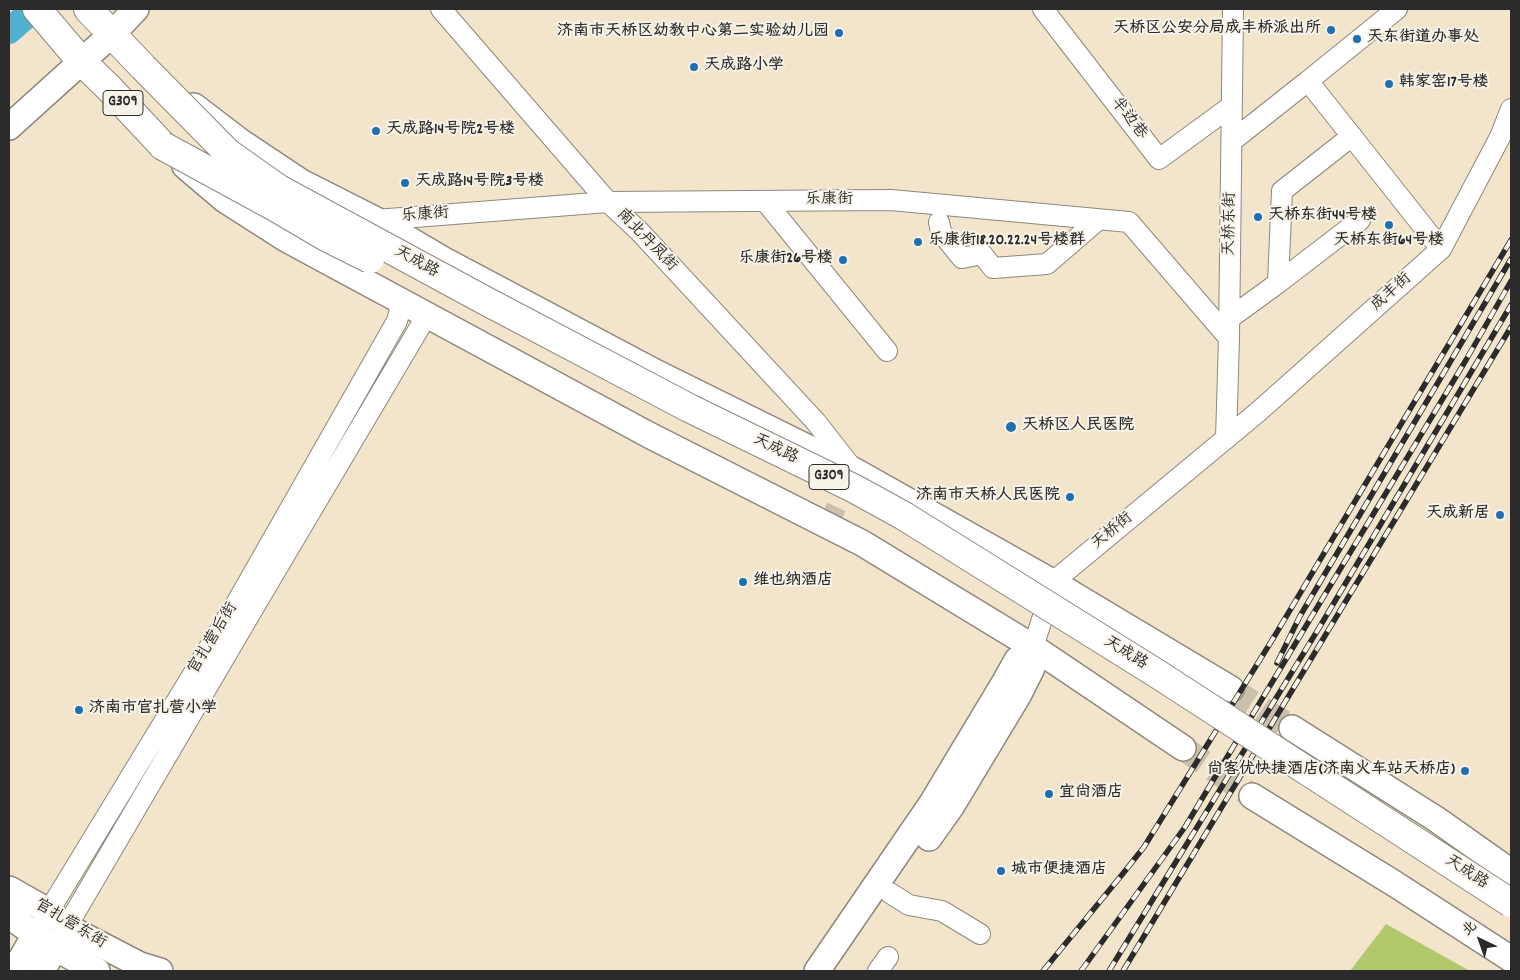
<!DOCTYPE html>
<html>
<head>
<meta charset="utf-8">
<style>
  body { margin:0 }
  #map { position:relative; width:1520px; height:980px; overflow:hidden; background:#f2e5cc; font-family:Dekko,"LXGW WenKai TC",sans-serif }
  canvas { display:block }
  .frame { position:absolute; inset:0; border:10px solid #2b2b2b; pointer-events:none }
  .north { position:absolute; left:1455px; top:915px; width:50px; height:50px; -webkit-text-stroke:4px #f7f3e8; paint-order:stroke; rotate:318deg; font-size:14px; font-weight:700; line-height:20px; text-align:center; color:#2b2b2b }
  .north::after { content:''; display:block; margin:auto; width:18px; height:22px; background:#2b2b2b; clip-path:polygon(50% 0,100% 100%,50% 72%,0 100%) }
</style>
</head>
<body>
<div id="map">
<canvas width="1520" height="980"></canvas>
<div class="frame"></div>
<div class="north">北</div>
</div>
<script>
const context = document.querySelector('canvas').getContext('2d');
context.lineJoin = 'round';
function fill(path, color) {
  context.fillStyle = color;
  context.fill(path, 'evenodd');
}
function shape(rows) {
  const path = new Path2D();
  for (const r of rows) {
    path.moveTo(r[0], r[1]);
    for (let i = 2; i < r.length; i += 2) path.lineTo(r[i], r[i + 1]);
  }
  return path;
}
function strokePath(path, color, width, dash) {
  context.strokeStyle = color;
  context.lineWidth = width;
  context.lineCap = dash ? 'butt' : 'round';
  context.setLineDash(dash || []);
  context.stroke(path);
}
function write(font, color, halo, rows, align = 'center') {
  context.font = font + ' Dekko,"LXGW WenKai TC",sans-serif';
  context.lineWidth = 4;
  context.setLineDash([]);
  context.textBaseline = 'middle';
  context.strokeStyle = halo;
  context.fillStyle = color;
  for (const [text, x, y, turn = 0] of rows) {
    context.save();
    context.translate(x, y);
    context.rotate((+turn || 0) * Math.PI / 180);
    context.textAlign = isNaN(turn) ? turn : align;
    if (halo) context.strokeText(text, 0, 0);
    context.fillText(text, 0, 0);
    context.restore();
  }
}
fill(shape([
  [1386,924,1470,971,1350,971]
]), '#b1c86d');
strokePath(shape([
  [9,31,34,9]
]), '#52b1d0', 26);
strokePath(shape([
  [828,525,852,472]
]), '#cac0ac', 20, [20, 10]);
strokePath(shape([
  [1231,689,1292,728],
  [1183,748,1252,796]
]), '#cac0ac', 25, [25, 12]);
const minor = shape([
  [441,9,608,202,640,232,816,422,852,468],
  [1043,9,1159,159,1230,107],
  [1308,81,1397,9],
  [1232,141,1308,81,1441,249],
  [765,201,887,351],
  [376,220,608,202,891,200,1129,222,1229,338],
  [939,222,941,232,962,258,982,254,993,268,1047,264,1098,220],
  [1278,283,1360,220],
  [1230,318,1278,283,1282,191,1352,136],
  [1226,439,1229,338,1233,9],
  [1033,647,1054,583,1059,577,1258,412,1441,249,1500,137,1511,109],
  [890,893,909,905,942,911,980,934],
  [41,924,237,602,397,321,402,302],
  [59,940,250,614,427,315],
  [878,971,888,957]
]);
const major = shape([
  [194,106,241,142,301,182,376,220,444,260,657,373,853,470,1054,583,1231,689],
  [9,127,112,34,136,9],
  [185,166,225,200,286,239,649,435,862,543,1033,647,1183,748],
  [1292,728,1436,819,1511,872],
  [1252,796,1395,884,1511,959],
  [929,838,951,807,1019,694,1032,668,1033,647],
  [9,889,48,911,67,927,140,965,160,971],
  [9,916,55,948,97,971],
  [14,971,36,933],
  [42,971,55,948],
  [817,971,932,803,1003,685,1017,660,1033,647]
]);
const highway = shape([
  [37,9,81,61,109,88,163,146],
  [88,9,143,67]
]);
strokePath(minor, '#8e887c', 22);
strokePath(major, '#8e887c', 28);
strokePath(highway, '#8e887c', 30);
strokePath(minor, '#fff', 20);
strokePath(major, '#fff', 25);
strokePath(highway, '#fff', 28);
const rail = shape([
  [1277,663,1300,616,1511,259],
  [1043,971,1125,871,1144,847,1274,637,1511,240],
  [1081,971,1185,827,1466,360,1511,281],
  [1109,971,1319,628,1511,305],
  [1123,971,1511,327]
]);
strokePath(rail, '#2b2b2b', 5.5);
strokePath(rail, '#f7f3e8', 4, [11]);
const highwayBridge = shape([
  [143,67,228,153,279,189,484,300,689,408,855,489,904,516,1156,673,1511,903],
  [163,146,275,207,326,237,370,259]
]);
strokePath(highwayBridge, '#8e887c', 30, []);
strokePath(highwayBridge, '#fff', 28);
for (const [x, y, r, color] of [
  [1331,30,5,"#1f6fb2"],
  [839,33,5,"#1f6fb2"],
  [1357,39,5,"#1f6fb2"],
  [694,67,5,"#1f6fb2"],
  [1389,84,5,"#1f6fb2"],
  [376,131,5,"#1f6fb2"],
  [405,183,5,"#1f6fb2"],
  [1258,217,5,"#1f6fb2"],
  [1389,225,5,"#1f6fb2"],
  [918,242,5,"#1f6fb2"],
  [843,260,5,"#1f6fb2"],
  [1011,427,6,"#1f6fb2"],
  [1070,497,5,"#1f6fb2"],
  [1500,515,5,"#1f6fb2"],
  [743,582,5,"#1f6fb2"],
  [79,710,5,"#1f6fb2"],
  [1465,771,5,"#1f6fb2"],
  [1049,794,5,"#1f6fb2"],
  [1001,871,5,"#1f6fb2"]
]) {
  const dot = new Path2D();
  dot.arc(x, y, r, 0, 2 * Math.PI);
  context.fillStyle = color;
  context.fill(dot);
  strokePath(dot, '#f7f3e8', 2);
}
for (const [x, y, w] of [
  [123,103,40],
  [829,477,40]
]) {
  const box = new Path2D();
  box.roundRect(x - w / 2, y - 12.5, w, 25, 4);
  context.fillStyle = '#f7f3e8';
  context.fill(box);
  strokePath(box, '#2b2b2b', 1);
}
write('bold 15px', '#2b2b2b', null, [
  ["G309",123,103],
  ["G309",829,477]
]);
write('bold 16px', '#2b2b2b', '#f7f3e8', [
  ["天桥区公安分局成丰桥派出所",1321,30,"right"],
  ["济南市天桥区幼教中心第二实验幼儿园",829,33,"right"],
  ["天东街道办事处",1367,39],
  ["天成路小学",704,67],
  ["韩家窑17号楼",1399,84],
  ["天成路14号院2号楼",386,131],
  ["天成路14号院3号楼",415,183],
  ["天桥东街44号楼",1268,217],
  ["乐康街18.20.22.24号楼群",928,242],
  ["天桥东街64号楼",1389,242,"center"],
  ["乐康街26号楼",833,260,"right"],
  ["天桥区人民医院",1022,427],
  ["济南市天桥人民医院",1060,497,"right"],
  ["天成新居",1490,515,"right"],
  ["维也纳酒店",753,582],
  ["济南市官扎营小学",89,710],
  ["尚客优快捷酒店(济南火车站天桥店)",1455,771,"right"],
  ["宜尚酒店",1059,794],
  ["城市便捷酒店",1011,871]
], 'left');
write('16px', '#2b2b2b', '#f7f3e8', [
  ["半边巷",1128,119,52],
  ["乐康街",829,201],
  ["乐康街",425,216,-4],
  ["天桥东街",1231,224,-89],
  ["南北丹凤街",646,241,46],
  ["天成路",416,263,29],
  ["成丰街",1392,293,-42],
  ["天成路",775,450,26],
  ["天桥街",1113,532,-40],
  ["官扎营后街",214,639,-59],
  ["天成路",1125,654,32],
  ["天成路",1466,873,33],
  ["官扎营东街",70,925,31]
]);
</script>
</body>
</html>
